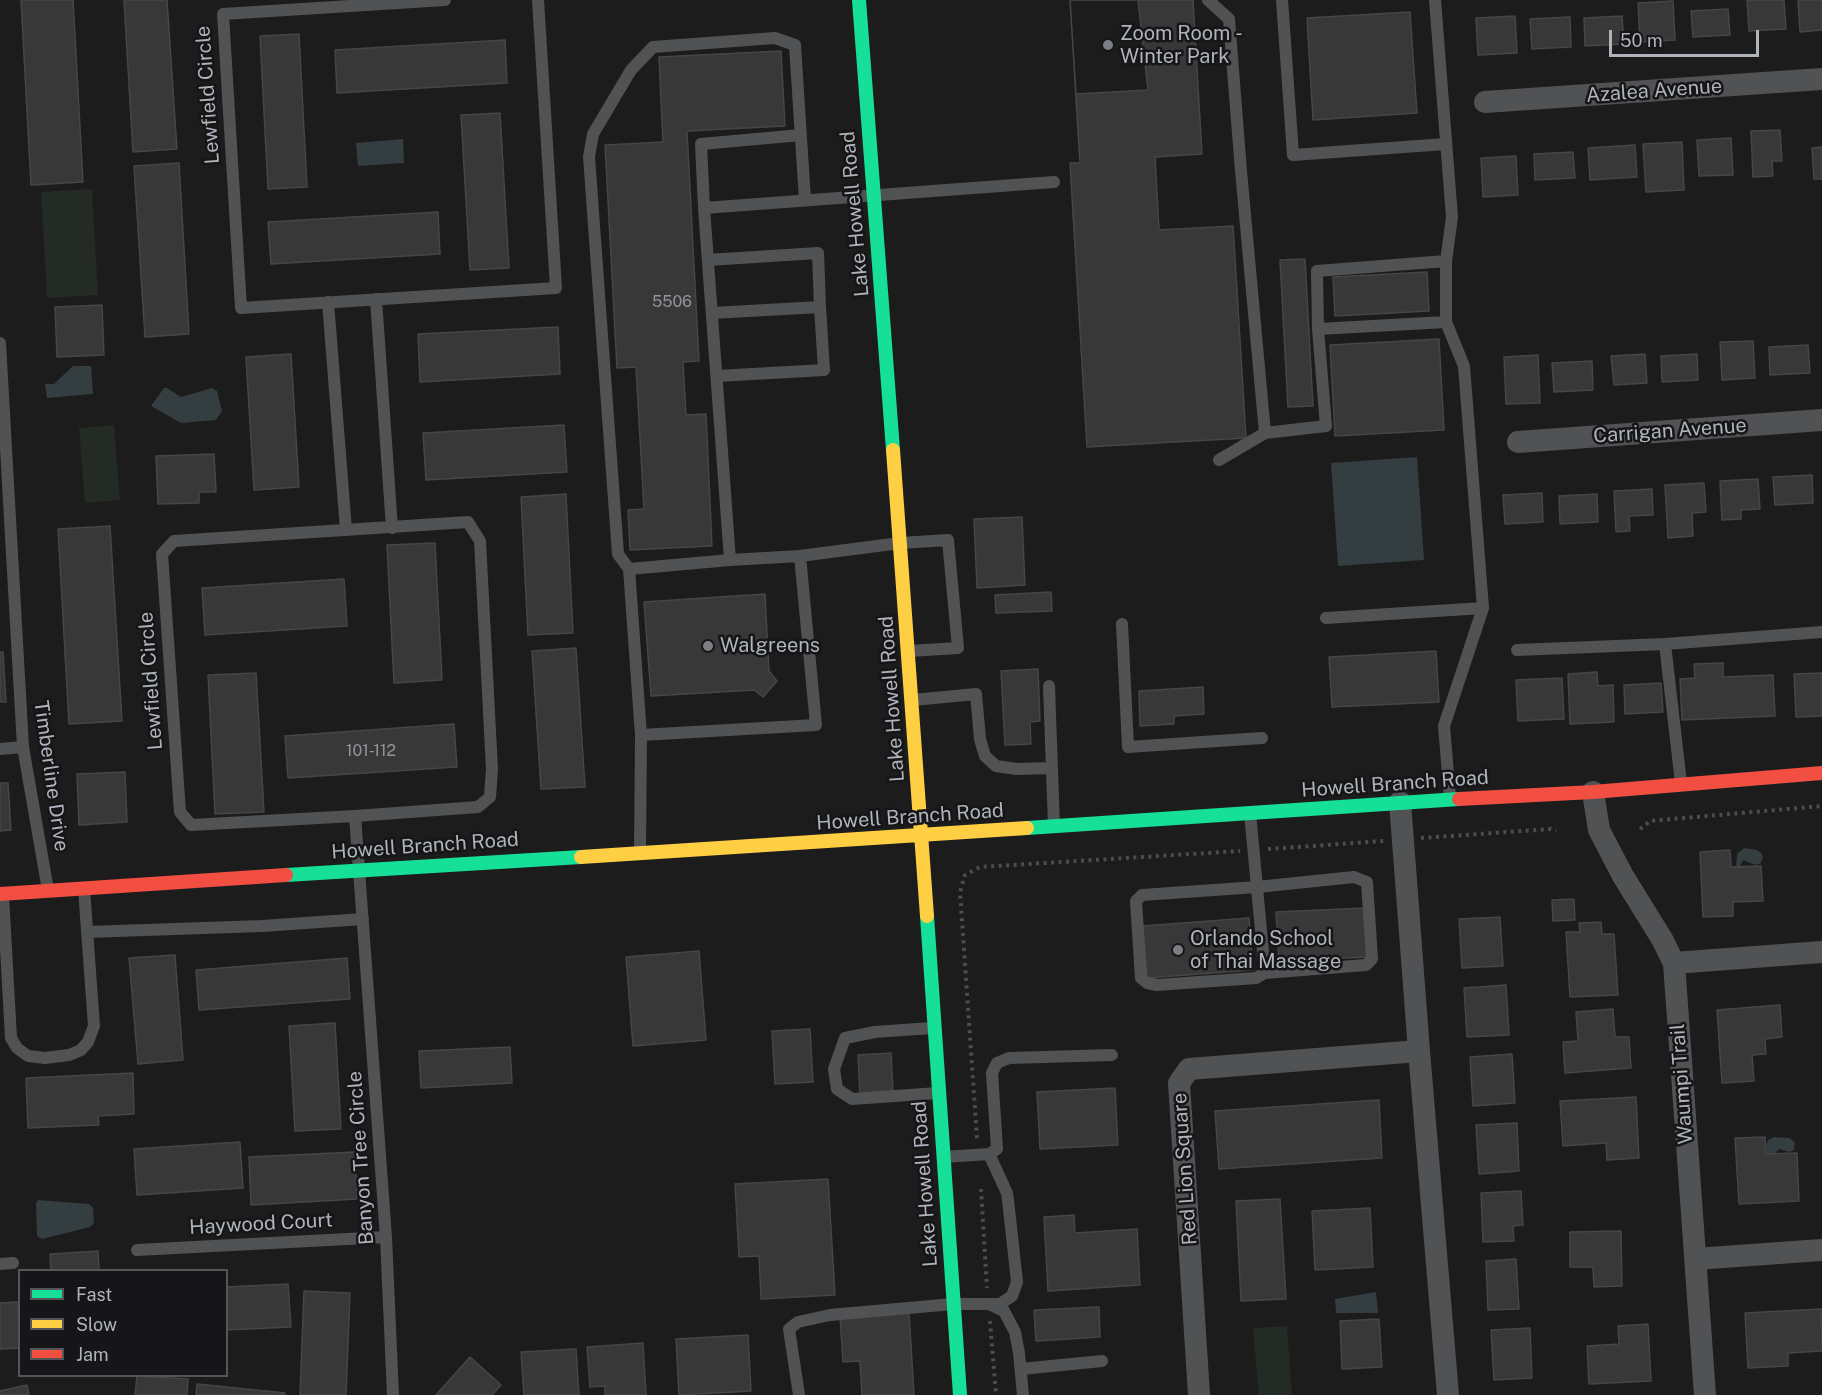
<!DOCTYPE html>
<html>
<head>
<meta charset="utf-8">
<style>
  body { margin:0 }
  #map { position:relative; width:1822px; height:1395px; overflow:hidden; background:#1c1c1c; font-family:"Public Sans",sans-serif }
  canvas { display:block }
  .legend { position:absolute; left:18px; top:1269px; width:210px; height:108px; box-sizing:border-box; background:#161618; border:2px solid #535559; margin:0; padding:8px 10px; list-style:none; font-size:18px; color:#afb4ba }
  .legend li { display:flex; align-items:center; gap:12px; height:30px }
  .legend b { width:30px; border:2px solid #535559 }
  .scale { position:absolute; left:1609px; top:30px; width:150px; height:27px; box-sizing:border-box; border:3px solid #afb4ba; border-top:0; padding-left:8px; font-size:18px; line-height:21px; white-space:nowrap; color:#afb4ba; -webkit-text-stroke:4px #161618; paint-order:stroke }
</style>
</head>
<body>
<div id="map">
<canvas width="1822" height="1395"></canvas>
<ul class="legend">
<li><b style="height:8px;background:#16e098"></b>Fast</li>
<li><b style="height:8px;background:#ffcf43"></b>Slow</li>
<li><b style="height:8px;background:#f24e42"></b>Jam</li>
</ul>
<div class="scale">50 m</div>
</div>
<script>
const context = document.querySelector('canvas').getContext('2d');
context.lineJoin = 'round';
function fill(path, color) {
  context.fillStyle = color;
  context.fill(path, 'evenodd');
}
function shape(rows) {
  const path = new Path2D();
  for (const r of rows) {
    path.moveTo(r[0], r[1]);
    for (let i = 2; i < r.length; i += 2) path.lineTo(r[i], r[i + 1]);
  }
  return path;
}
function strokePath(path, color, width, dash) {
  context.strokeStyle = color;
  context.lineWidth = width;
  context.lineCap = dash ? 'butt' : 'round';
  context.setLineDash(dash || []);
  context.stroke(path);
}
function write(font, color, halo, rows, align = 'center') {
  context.font = font + ' "Public Sans",sans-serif';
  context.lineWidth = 5;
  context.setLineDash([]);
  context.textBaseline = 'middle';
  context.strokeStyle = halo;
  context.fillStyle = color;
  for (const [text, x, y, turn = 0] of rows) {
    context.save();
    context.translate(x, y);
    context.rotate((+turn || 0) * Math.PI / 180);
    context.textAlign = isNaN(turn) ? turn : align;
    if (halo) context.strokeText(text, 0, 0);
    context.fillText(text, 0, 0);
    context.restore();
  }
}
fill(shape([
  [92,189,98,295,47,298,41,192],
  [114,425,120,500,85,503,79,428],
  [1287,1326,1292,1395,1259,1395,1253,1328]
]), '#242a24');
fill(shape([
  [403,139,404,163,358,166,356,143],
  [73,366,91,366,93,394,47,398,45,384,54,384],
  [164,388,167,388,181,397,212,388,217,391,222,411,216,420,181,423,151,406],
  [1417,457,1424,560,1338,566,1331,463],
  [1744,848,1757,850,1761,853,1763,857,1761,863,1755,865,1743,860,1740,866,1736,866,1737,854],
  [1774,1137,1790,1138,1795,1143,1794,1150,1789,1152,1779,1149,1775,1153,1767,1153,1766,1146,1768,1140],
  [38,1200,89,1204,93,1208,94,1223,90,1227,42,1239,37,1236,36,1203],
  [1376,1292,1378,1313,1336,1313,1335,1299]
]), '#343d40');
const building = shape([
  [21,0,73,0,83,182,31,185,21,0],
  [124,0,167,0,177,149,133,152,124,0],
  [1070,0,1193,0,1202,154,1155,157,1159,230,1233,226,1246,438,1087,447,1070,163,1080,163,1070,0],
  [1070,0,1138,0,1148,90,1076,94,1070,0],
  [1747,0,1784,0,1786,29,1749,31,1747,0],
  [1798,0,1822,0,1822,30,1800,32,1798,0],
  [1673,1,1675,40,1640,42,1638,3,1673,1],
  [1728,9,1730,35,1693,37,1691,11,1728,9],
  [1410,12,1417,113,1313,120,1307,18,1410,12],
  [1515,16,1517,53,1478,55,1476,18,1515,16],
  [1622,16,1624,44,1585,46,1584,18,1622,16],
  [1570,17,1571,47,1532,49,1530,19,1570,17],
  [299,34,307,187,268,189,260,36,299,34],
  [505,40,507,83,337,93,335,50,505,40],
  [781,51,785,126,687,131,699,361,683,362,686,415,706,414,712,546,630,550,628,510,644,509,636,367,617,368,605,145,663,142,659,57,781,51],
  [500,113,509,268,470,270,461,115,500,113],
  [1780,130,1782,161,1772,161,1773,176,1753,177,1751,131,1780,130],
  [1731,138,1733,175,1699,176,1697,140,1731,138],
  [1682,142,1684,190,1646,192,1643,144,1682,142],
  [1635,145,1637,177,1590,180,1588,148,1635,145],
  [1822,147,1822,179,1814,179,1812,148,1822,147],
  [1573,152,1575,178,1535,180,1534,154,1573,152],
  [1516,156,1518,195,1483,197,1481,158,1516,156],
  [179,163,189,334,145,337,134,166,179,163],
  [438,212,440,254,271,264,268,222,438,212],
  [1305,259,1313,406,1288,407,1280,260,1305,259],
  [1427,272,1429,311,1335,316,1333,277,1427,272],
  [102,305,104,355,57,357,55,307,102,305],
  [558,327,560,374,420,382,418,334,558,327],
  [1439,339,1444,430,1335,436,1330,345,1439,339],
  [1753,341,1755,378,1722,380,1720,342,1753,341],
  [1808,345,1810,373,1770,375,1769,347,1808,345],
  [291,354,299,487,254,490,246,357,291,354],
  [1645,354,1647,383,1614,385,1611,356,1645,354],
  [1697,354,1698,380,1662,382,1661,356,1697,354],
  [1538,355,1540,403,1506,404,1504,357,1538,355],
  [1592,361,1593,390,1554,392,1552,363,1592,361],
  [564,425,567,472,426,480,423,433,564,425],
  [214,454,216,492,199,492,199,503,158,504,156,456,214,454],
  [1812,475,1813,503,1775,505,1773,477,1812,475],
  [1758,479,1760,509,1741,510,1741,519,1722,520,1720,481,1758,479],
  [1704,483,1706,512,1692,513,1693,536,1668,538,1665,485,1704,483],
  [1652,489,1653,515,1629,516,1630,531,1616,532,1614,491,1652,489],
  [1542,493,1543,522,1505,524,1503,495,1542,493],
  [566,494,573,633,528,635,521,497,566,494],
  [1597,494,1598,522,1560,524,1559,496,1597,494],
  [1022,517,1025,585,977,588,974,519,1022,517],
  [110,526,122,721,69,724,58,529,110,526],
  [435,543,442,680,394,683,387,545,435,543],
  [344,579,347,626,205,635,202,588,344,579],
  [1051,592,1052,611,996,613,995,595,1051,592],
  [765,594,769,671,777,681,763,697,754,690,651,696,644,602,765,594],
  [576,648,585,787,541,789,532,651,576,648],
  [1436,651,1439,702,1332,707,1329,657,1436,651],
  [0,652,3,652,6,702,0,702,0,652],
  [1723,663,1723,677,1773,675,1775,716,1682,720,1680,679,1695,678,1694,664,1723,663],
  [1038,669,1040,721,1030,722,1031,744,1005,745,1001,671,1038,669],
  [1597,672,1598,686,1613,685,1614,722,1570,724,1568,674,1597,672],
  [256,673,264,812,215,814,208,675,256,673],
  [1822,673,1822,716,1796,717,1794,674,1822,673],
  [1562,678,1564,719,1518,721,1516,680,1562,678],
  [1661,683,1663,712,1625,714,1624,685,1661,683],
  [1203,687,1204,714,1174,716,1174,724,1140,726,1139,691,1203,687],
  [454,724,457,767,288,778,285,736,454,724],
  [125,772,127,822,79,825,77,774,125,772],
  [0,783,8,783,11,830,0,831,0,783],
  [1730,850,1731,867,1761,866,1763,901,1733,902,1733,916,1703,917,1700,852,1730,850],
  [1574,899,1575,920,1553,921,1552,900,1574,899],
  [1365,908,1368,957,1279,961,1276,912,1365,908],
  [1500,917,1503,966,1462,968,1459,919,1500,917],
  [1249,918,1253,970,1147,978,1143,926,1249,918],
  [1601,922,1602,934,1614,934,1618,995,1570,997,1566,932,1580,932,1579,923,1601,922],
  [699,951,706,1040,633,1046,626,957,699,951],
  [175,955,183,1060,138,1064,129,958,175,955],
  [347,958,350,999,199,1010,196,970,347,958],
  [1506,985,1509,1035,1467,1037,1464,988,1506,985],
  [1780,1005,1782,1037,1765,1039,1766,1054,1752,1055,1754,1081,1722,1083,1717,1010,1780,1005],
  [1613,1009,1615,1037,1629,1037,1631,1068,1565,1073,1563,1042,1578,1041,1576,1012,1613,1009],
  [335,1023,341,1129,295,1131,289,1026,335,1023],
  [810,1029,813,1082,775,1084,772,1031,810,1029],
  [510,1047,512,1083,421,1088,419,1051,510,1047],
  [891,1053,893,1092,860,1094,858,1055,891,1053],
  [1512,1054,1515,1103,1473,1106,1470,1057,1512,1054],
  [133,1073,134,1114,98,1116,99,1125,28,1128,26,1078,133,1073],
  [1115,1088,1118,1145,1040,1149,1037,1092,1115,1088],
  [1636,1097,1639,1158,1607,1160,1606,1143,1563,1146,1560,1101,1636,1097],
  [1379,1100,1382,1158,1219,1169,1215,1111,1379,1100],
  [1517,1123,1519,1171,1479,1174,1476,1125,1517,1123],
  [1765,1137,1766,1154,1797,1153,1799,1201,1739,1204,1735,1138,1765,1137],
  [240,1142,243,1188,137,1195,134,1149,240,1142],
  [355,1152,357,1199,251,1205,249,1157,355,1152],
  [828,1179,835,1295,761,1299,759,1256,739,1257,735,1184,828,1179],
  [1521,1191,1523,1225,1513,1226,1514,1241,1483,1242,1481,1193,1521,1191],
  [1280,1199,1286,1299,1241,1301,1236,1201,1280,1199],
  [1370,1208,1373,1267,1315,1270,1312,1211,1370,1208],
  [1074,1215,1075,1233,1137,1229,1140,1285,1048,1291,1044,1217,1074,1215],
  [1621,1231,1622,1286,1594,1287,1593,1267,1570,1267,1570,1232,1621,1231],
  [98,1251,99,1270,51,1270,50,1254,98,1251],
  [1516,1259,1519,1309,1488,1310,1486,1261,1516,1259],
  [288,1284,291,1327,226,1330,226,1287,288,1284],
  [304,1291,350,1293,346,1395,300,1395,304,1291],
  [18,1302,20,1348,0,1349,0,1303,18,1302],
  [1099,1307,1100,1337,1036,1341,1034,1310,1099,1307],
  [1821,1309,1822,1351,1788,1353,1788,1366,1748,1368,1745,1313,1821,1309],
  [909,1312,914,1395,862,1395,860,1361,843,1362,840,1316,909,1312],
  [1379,1319,1382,1367,1342,1369,1340,1321,1379,1319],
  [1648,1324,1651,1381,1589,1384,1587,1346,1619,1344,1618,1326,1648,1324],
  [1530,1328,1532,1378,1494,1380,1491,1330,1530,1328],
  [748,1335,751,1391,679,1395,676,1339,748,1335],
  [643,1343,646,1395,605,1395,605,1386,590,1387,587,1347,643,1343],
  [576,1349,579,1395,524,1395,521,1352,576,1349],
  [470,1357,501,1385,492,1395,436,1395,470,1357],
  [137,1376,188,1379,187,1395,135,1395,137,1376],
  [197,1384,285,1393,285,1395,196,1395,197,1384],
  [27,1385,29,1395,0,1395,0,1391,27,1385]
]);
fill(building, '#383839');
strokePath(building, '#454648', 1.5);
strokePath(shape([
  [1640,829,1650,821,1822,806],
  [1421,838,1551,829,1556,831],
  [1268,849,1384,841],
  [977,1138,960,892,965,875,980,867,1240,851],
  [981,1189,987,1288],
  [990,1321,996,1395]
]), '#4c4d4f', 4, [3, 4.5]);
strokePath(shape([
  [445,0,223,14,241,308,556,288,538,0],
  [1208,0,1229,19,1241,171,1265,433],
  [1282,0,1293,155,1446,144],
  [1435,0,1452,217,1446,261,1446,322],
  [704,208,701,144,801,135],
  [708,260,818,253,820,307],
  [376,299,392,528],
  [328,302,346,530],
  [712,313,820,307,824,370,717,376],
  [1318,329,1317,271,1446,261],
  [0,343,23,747,48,890],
  [1219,460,1265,433,1326,426,1318,329,1446,322,1464,366,1483,608,1444,726,1450,798],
  [468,522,480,541,492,769,490,797,478,807,355,816,191,825,180,812,162,554,174,541,468,522],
  [800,556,900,543,948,540,958,648,909,651],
  [730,560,629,569,641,735,816,725,800,556,730,560,704,208,1054,182],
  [629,569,618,554,589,157,593,134,631,70,653,47,775,38,795,45,805,200],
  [1326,618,1483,608],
  [1122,624,1128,747,1262,738],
  [1665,644,1822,632],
  [1517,650,1665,644,1681,783],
  [1049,686,1054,826],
  [913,700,976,694,980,739,985,756,996,766,1017,769,1052,768],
  [0,749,23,747],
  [1250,813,1265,973],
  [355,816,386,1237,393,1395],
  [640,852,641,735],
  [1354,877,1367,882,1372,959,1366,965,1265,973,1256,978,1157,985,1147,983,1141,978,1136,901,1142,895,1257,887,1354,877],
  [3,895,11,1038,17,1048,28,1056,45,1058,69,1055,81,1050,88,1042,94,1026,84,889],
  [87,932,262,926,363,919],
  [932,1028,875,1032,845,1038,834,1069,837,1089,852,1099,938,1093],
  [943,1157,989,1154,997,1149,992,1073,997,1063,1009,1058,1112,1055],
  [137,1250,386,1237],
  [0,1264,13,1263],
  [989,1304,1004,1311,1015,1332,1019,1353,1023,1395],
  [1021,1369,1102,1361],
  [799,1395,789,1329,798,1322,830,1315,953,1304,1000,1304,1012,1296,1017,1282,1008,1200,1007,1193,989,1154]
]), '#515254', 12);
strokePath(shape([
  [1485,102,1822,79],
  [1518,442,1822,420],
  [1593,792,1599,830,1623,876,1662,939,1674,963,1705,1395],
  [1400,802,1419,1051,1448,1395],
  [1674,963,1822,952],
  [1695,1259,1822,1250],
  [1199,1395,1179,1083,1189,1069,1419,1051]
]), '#515254', 22);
strokePath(shape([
  [859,0,893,450],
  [1027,828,1459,799],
  [286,875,581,857],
  [927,916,960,1395]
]), '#16e098', 14);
strokePath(shape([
  [893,450,927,916],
  [581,857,1027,828]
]), '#ffcf43', 14);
strokePath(shape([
  [1459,799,1593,792,1822,773],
  [0,894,286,875]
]), '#f24e42', 14);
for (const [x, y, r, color] of [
  [1108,45,6,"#7c7f83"],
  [708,646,6,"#7c7f83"],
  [1178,950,6,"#7c7f83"]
]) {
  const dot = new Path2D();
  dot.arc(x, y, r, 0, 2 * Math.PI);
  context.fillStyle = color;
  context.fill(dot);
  strokePath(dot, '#161618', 2);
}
write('16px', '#91959a', null, [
  ["5506",672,302],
  ["101-112",371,751]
]);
write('20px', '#afb4ba', '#161618', [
  ["Zoom Room -",1120,34],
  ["Winter Park",1120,57],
  ["Walgreens",720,646],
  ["Orlando School",1190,939],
  ["of Thai Massage",1190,962]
], 'left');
write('20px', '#afb4ba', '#161618', [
  ["Azalea Avenue",1654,91,-4],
  ["Lewfield Circle",208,95,-94],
  ["Lake Howell Road",855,214,-95],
  ["Carrigan Avenue",1670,431,-4],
  ["Lewfield Circle",151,681,-94],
  ["Lake Howell Road",892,699,-94],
  ["Timberline Drive",51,776,82],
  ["Howell Branch Road",1395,784,-4],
  ["Howell Branch Road",910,817,-4],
  ["Howell Branch Road",425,846,-4],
  ["Waumpi Trail",1682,1084,-94],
  ["Banyon Tree Circle",361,1158,-94],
  ["Red Lion Square",1185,1169,-94],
  ["Lake Howell Road",925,1184,-94],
  ["Haywood Court",261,1224,-3]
]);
</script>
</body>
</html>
